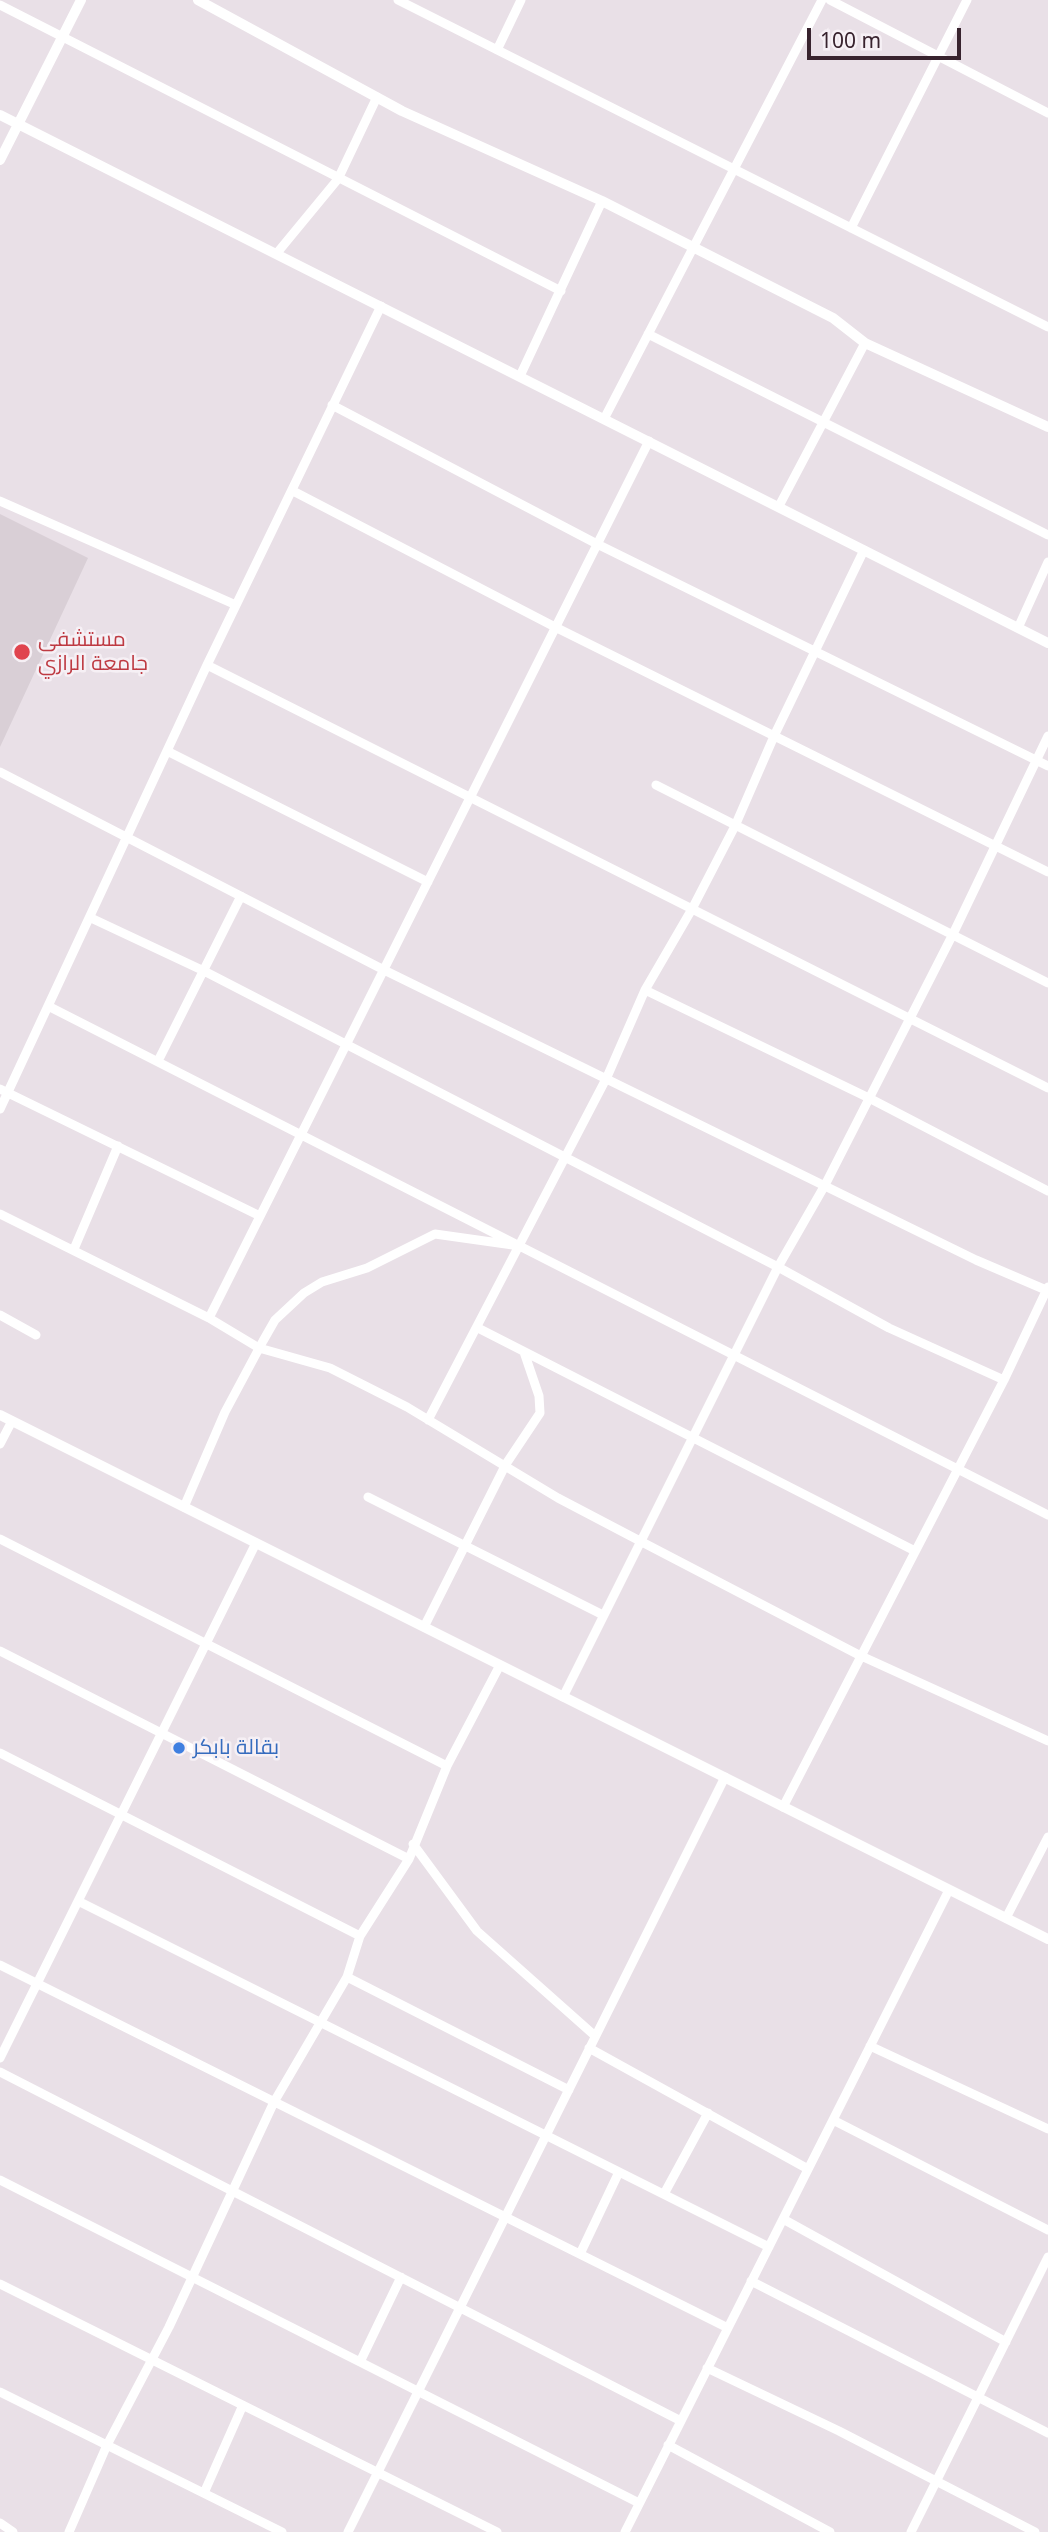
<!DOCTYPE html>
<html>
<head>
<meta charset="utf-8">
<style>
  body { margin:0 }
  #map { position:relative; width:1048px; height:2532px; overflow:hidden; background:#e9e0e7; font-family:"Noto Sans",sans-serif }
  canvas { display:block }
  .scale { position:absolute; left:807px; top:28px; width:154px; height:32px; box-sizing:border-box; border:4px solid #38232e; border-top:0; padding-left:9px; font-size:21px; line-height:24px; white-space:nowrap; color:#38232e; -webkit-text-stroke:5px #f6f0f5; paint-order:stroke }
</style>
</head>
<body>
<div id="map">
<canvas width="1048" height="2532"></canvas>
<div class="scale">100 m</div>
</div>
<script>
const context = document.querySelector('canvas').getContext('2d');
context.lineJoin = 'round';
function fill(path, color) {
  context.fillStyle = color;
  context.fill(path, 'evenodd');
}
function shape(rows) {
  const path = new Path2D();
  for (const r of rows) {
    path.moveTo(r[0], r[1]);
    for (let i = 2; i < r.length; i += 2) path.lineTo(r[i], r[i + 1]);
  }
  return path;
}
function strokePath(path, color, width, dash) {
  context.strokeStyle = color;
  context.lineWidth = width;
  context.lineCap = dash ? 'butt' : 'round';
  context.setLineDash(dash || []);
  context.stroke(path);
}
function write(font, color, halo, rows, align = 'center') {
  context.font = font + ' "Noto Sans",Cairo,sans-serif';
  context.lineWidth = 5;
  context.setLineDash([]);
  context.textBaseline = 'middle';
  context.strokeStyle = halo;
  context.fillStyle = color;
  for (const [text, x, y, turn = 0] of rows) {
    context.save();
    context.translate(x, y);
    context.rotate((+turn || 0) * Math.PI / 180);
    context.textAlign = isNaN(turn) ? turn : align;
    if (halo) context.strokeText(text, 0, 0);
    context.fillText(text, 0, 0);
    context.restore();
  }
}
fill(shape([
  [0,514,88,558,0,747]
]), '#d9cfd6');
strokePath(shape([
  [398,0,1048,327],
  [830,0,1048,113],
  [0,5,561,291],
  [497,50,521,0],
  [851,228,967,0],
  [277,253,338,179,377,97],
  [648,334,1048,535],
  [520,376,602,201],
  [332,405,597,544,1048,766],
  [604,419,822,0],
  [293,491,555,627,1048,872],
  [0,501,236,605],
  [779,506,865,343],
  [1018,628,1048,562],
  [207,665,1048,1088],
  [167,751,428,882],
  [0,772,384,970,976,1260,1046,1290],
  [656,785,1048,983],
  [91,918,204,971,778,1267,889,1328,1004,1380,783,1807],
  [645,990,869,1098,1048,1191],
  [50,1007,1048,1515],
  [158,1061,241,896],
  [0,1089,260,1216],
  [0,1109,207,665,381,306],
  [0,1214,209,1318,259,1348,330,1368,407,1407,558,1498,640,1541,859,1655,1048,1741],
  [74,1249,118,1146],
  [0,1315,36,1335],
  [209,1318,649,441],
  [478,1328,915,1551],
  [1004,1380,1048,1287],
  [428,1420,607,1077,645,990,692,909,735,826,775,734,864,550],
  [0,1444,12,1421],
  [368,1497,603,1615],
  [184,1507,225,1412,263,1341,275,1320,304,1293,322,1282,367,1268,435,1234,513,1245],
  [0,1539,447,1766],
  [424,1627,506,1464,540,1413,539,1396,524,1352],
  [0,1651,409,1859],
  [563,1697,778,1267,825,1185,954,932,1048,736],
  [0,1753,360,1936],
  [413,1844,477,1931,594,2035],
  [78,1901,769,2247],
  [1006,1918,1048,1837],
  [0,1965,728,2328],
  [347,1977,569,2090],
  [870,2046,1048,2129],
  [589,2048,808,2169],
  [0,2058,256,1543],
  [0,2072,681,2421],
  [833,2120,1048,2230],
  [0,2180,639,2503],
  [664,2194,708,2113],
  [783,2219,1006,2342],
  [580,2254,619,2172],
  [751,2281,1048,2433],
  [0,2284,497,2532],
  [360,2362,401,2277],
  [707,2368,839,2431,1035,2532],
  [0,2392,282,2532],
  [668,2445,830,2532],
  [204,2493,243,2405],
  [0,2523,13,2532],
  [69,2532,107,2445,169,2327,274,2102,347,1977,360,1936,409,1859,447,1766,500,1665],
  [348,2532,725,1777],
  [625,2532,949,1890],
  [911,2532,1048,2257]
]), '#fff', 9);
strokePath(shape([
  [198,0,402,111,602,201,833,318,865,343,1048,427],
  [0,115,1048,643],
  [0,160,81,0],
  [0,1415,1048,1939]
]), '#fff', 10);
for (const [x, y, r, color] of [
  [22,652,9,"#e0444e"],
  [179,1748,7,"#3f7fe0"]
]) {
  const dot = new Path2D();
  dot.arc(x, y, r, 0, 2 * Math.PI);
  context.fillStyle = color;
  context.fill(dot);
  strokePath(dot, '#f6f0f5', 2.5);
}
write('21px', '#be3a42', '#f6f0f5', [
  ["مستشفى",38,640],
  ["جامعة الرازي",38,664]
], 'left');
write('21px', '#366cbe', '#f6f0f5', [
  ["بقالة بابكر",193,1748]
], 'left');
</script>
</body>
</html>
